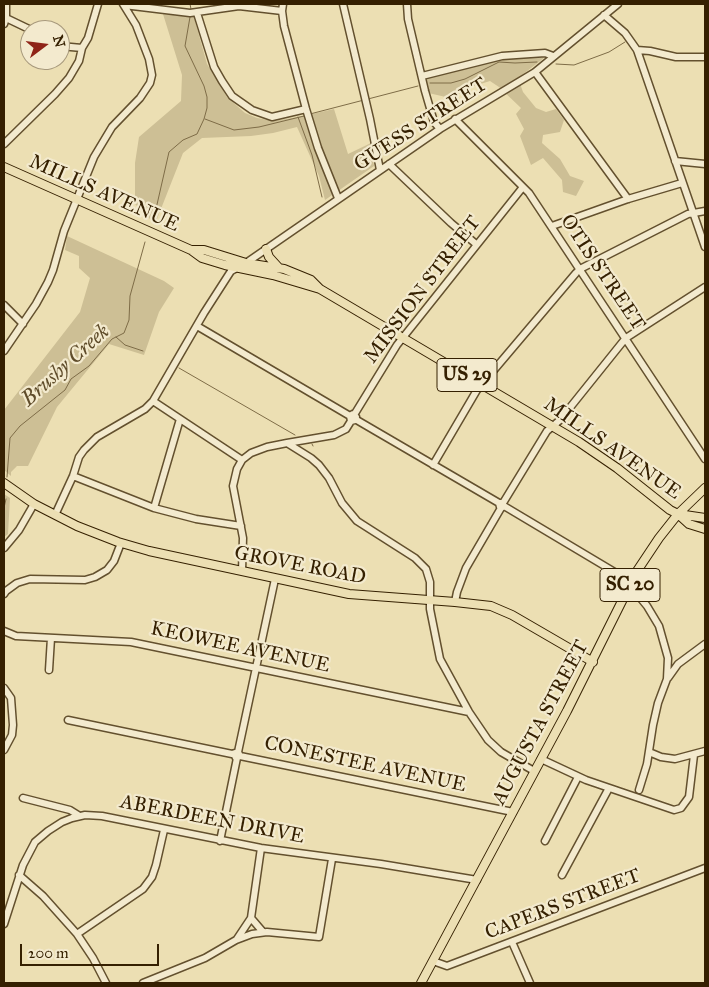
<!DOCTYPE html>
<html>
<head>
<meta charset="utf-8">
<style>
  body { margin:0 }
  #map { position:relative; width:709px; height:987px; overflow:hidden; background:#ecdfb3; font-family:"IM FELL Great Primer",serif }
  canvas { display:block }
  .frame { position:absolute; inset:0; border:5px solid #352001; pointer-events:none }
  .north { position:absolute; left:20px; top:20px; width:50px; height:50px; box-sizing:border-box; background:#f3eace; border:1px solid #a7997c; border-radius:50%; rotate:75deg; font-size:14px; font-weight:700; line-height:20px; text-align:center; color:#352001 }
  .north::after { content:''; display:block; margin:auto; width:18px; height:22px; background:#8f2418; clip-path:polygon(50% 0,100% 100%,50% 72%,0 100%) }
  .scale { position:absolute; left:20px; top:944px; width:139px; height:22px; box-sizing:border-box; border:2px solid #352001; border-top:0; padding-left:6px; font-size:15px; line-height:18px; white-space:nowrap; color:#352001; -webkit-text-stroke:4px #f3eace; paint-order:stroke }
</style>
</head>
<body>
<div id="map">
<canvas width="709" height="987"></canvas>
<div class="frame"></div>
<div class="north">N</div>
<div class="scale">200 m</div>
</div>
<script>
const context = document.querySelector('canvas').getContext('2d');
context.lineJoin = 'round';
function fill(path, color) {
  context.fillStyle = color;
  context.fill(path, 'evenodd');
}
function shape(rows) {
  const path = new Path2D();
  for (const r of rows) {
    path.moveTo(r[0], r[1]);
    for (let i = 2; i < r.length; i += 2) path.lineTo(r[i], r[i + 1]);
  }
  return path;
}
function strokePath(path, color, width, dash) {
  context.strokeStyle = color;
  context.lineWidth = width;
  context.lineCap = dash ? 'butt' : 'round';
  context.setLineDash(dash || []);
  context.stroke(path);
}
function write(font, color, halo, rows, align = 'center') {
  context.font = font + ' "IM FELL Great Primer",serif';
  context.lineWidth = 4.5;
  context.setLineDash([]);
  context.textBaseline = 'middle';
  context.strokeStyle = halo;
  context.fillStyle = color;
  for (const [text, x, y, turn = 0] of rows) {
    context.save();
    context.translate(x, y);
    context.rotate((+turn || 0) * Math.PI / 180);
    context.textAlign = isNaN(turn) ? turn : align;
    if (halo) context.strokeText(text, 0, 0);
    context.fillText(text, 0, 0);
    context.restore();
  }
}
fill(shape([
  [163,14,194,17,207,64,227,97,245,113,257,118,274,121,303,116,334,109,348,154,371,143,374,166,325,200,319,176,297,127,273,133,251,136,202,138,183,153,155,224,135,204,135,163,139,137,181,101,182,75],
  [525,53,544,58,518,78,523,92,536,108,546,112,556,109,564,120,560,132,543,135,542,143,560,159,570,176,584,181,576,196,563,192,562,180,543,158,531,165,520,136,524,129,516,114,521,108,499,87,490,81,474,86,450,98,420,91,423,78],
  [67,236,164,281,174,288,159,312,144,355,109,344,57,407,28,466,17,466,11,472,11,476,4,470,4,410,80,312,90,278,79,268,79,256,65,250],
  [4,494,10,498,8,534,4,537]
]), '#cdbf95');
strokePath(shape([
  [190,4,191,9],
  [556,64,574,65,609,52,625,42],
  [430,83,451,83,465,79,499,62,515,63,537,62],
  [368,99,418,86],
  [310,114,364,100],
  [298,117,312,155,322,197],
  [205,119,234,130,259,127,304,116],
  [153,222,169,152,183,140,197,134,204,119,207,108,207,97,204,86,185,46,190,17],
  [116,337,125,345,143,351],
  [179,368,295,435],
  [312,444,313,446],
  [7,477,10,438,20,426,65,390,71,379,89,366,112,339,124,333,129,320,130,296,145,242],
  [4,508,6,499]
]), '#7e6c47', 1);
const minor = shape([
  [283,4,282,11,284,26,306,109,318,148,338,198],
  [343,4,370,119,380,170],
  [407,4,408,19,425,91,434,122,440,129],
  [124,5,190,13,239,6,282,11],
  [197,13,214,67,222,81,232,96,252,110,272,117,306,109],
  [604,15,625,33,637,50,705,247],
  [6,18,31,30],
  [4,24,6,18,6,4],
  [60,46,82,48],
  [637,50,650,51,676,57,705,57],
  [535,72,628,199],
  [422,76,502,56,545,53,553,56],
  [455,119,529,193,705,459],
  [4,144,55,94,69,78,79,61,82,48,88,38,98,4],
  [675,161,705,164],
  [389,164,451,223,476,244],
  [552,226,628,199,682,183],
  [4,305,23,324],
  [197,326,350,416,353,414,356,417,355,420,351,421,350,416],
  [4,351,36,304,48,282,53,270,64,231,94,157,112,127,140,98,150,83,152,75,149,59,136,25,123,4],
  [153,401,242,460],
  [354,415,397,345,523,187],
  [355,419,499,503,503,503,503,507,500,507,499,503],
  [287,443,334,435,346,429,351,421],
  [433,465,477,390,576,273,580,269,688,214,705,211],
  [73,476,154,508,196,519,241,526],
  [503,503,547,431,560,420,621,344,626,338,705,287],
  [504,506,623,577,647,606,659,626,668,658,667,679,658,703,653,725,647,764,639,790],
  [154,508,180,419],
  [55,515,73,476,79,457,84,450,97,437,145,409,153,401,204,313,231,271,246,263,440,129,535,72,618,4],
  [4,548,19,530,34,504],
  [242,571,243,538,233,486,237,469,242,460,251,453,267,447,287,443,311,458,319,465,329,478,342,503,357,521,415,558,426,569,430,582,430,609,440,659,469,712,488,740,501,752,534,771],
  [4,594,6,591,17,583,30,579,85,580,95,577,107,570,114,561,121,543],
  [455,602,457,592,466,568,501,508],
  [4,631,16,636,131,642,469,712],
  [49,670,51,638],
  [668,678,678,664,705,644],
  [4,688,11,698,13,725,12,735,4,750],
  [68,720,232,754,238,752,240,756,236,758,234,754],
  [238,752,275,579],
  [649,752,661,757,675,759,705,751],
  [240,756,513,812],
  [541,759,586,780,674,810,681,808,689,797,694,755],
  [23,798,70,810,78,815],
  [220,841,237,758],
  [545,841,578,777],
  [261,848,251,918,263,932],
  [19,875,43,896,77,934,93,958,106,983],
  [562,875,609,788],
  [4,924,23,865,35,842,48,831,62,822,72,818,85,815,102,816,261,848,381,864,477,880],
  [77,934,143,889,152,877,156,865,164,830],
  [237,939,251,918],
  [512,942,530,983],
  [433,961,447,966,705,868],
  [143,983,205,958,236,940,252,934,267,932,319,937,332,859]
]);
const major = shape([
  [4,167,191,250,202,258,225,265,273,275,320,289],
  [266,249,269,257,279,268],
  [191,250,204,250,246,263,284,269,311,280,320,289,579,442,617,468,670,510,678,514,705,518],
  [4,483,34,504,77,526,118,542,149,551,349,594,455,602,491,606,512,615,593,662],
  [678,514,689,524,705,529],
  [421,983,567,711,637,571,659,538,678,514,705,488]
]);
strokePath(minor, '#63502e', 9);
strokePath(major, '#352001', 10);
strokePath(minor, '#f3eace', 6);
strokePath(major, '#ecdfb3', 8);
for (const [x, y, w] of [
  [467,375,60],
  [630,585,60]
]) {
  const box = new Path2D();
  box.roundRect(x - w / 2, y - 16.5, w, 33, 4);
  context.fillStyle = '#f3eace';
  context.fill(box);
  strokePath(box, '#352001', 1);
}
write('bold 19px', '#352001', null, [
  ["US 29",467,375],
  ["SC 20",630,585]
]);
write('20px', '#352001', '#f3eace', [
  ["GUESS STREET",421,125,-33],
  ["MILLS AVENUE",104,194,24],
  ["OTIS STREET",602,273,56],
  ["MISSION STREET",423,290,-53],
  ["MILLS AVENUE",612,449,35],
  ["GROVE ROAD",300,566,11],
  ["KEOWEE AVENUE",240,648,12],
  ["AUGUSTA STREET",541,723,-62],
  ["CONESTEE AVENUE",365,765,12],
  ["ABERDEEN DRIVE",212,820,11],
  ["CAPERS STREET",563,905,-21]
]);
write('italic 21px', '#5f4c2a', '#f3eace', [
  ["Brushy Creek",66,366,-42]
]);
</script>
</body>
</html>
